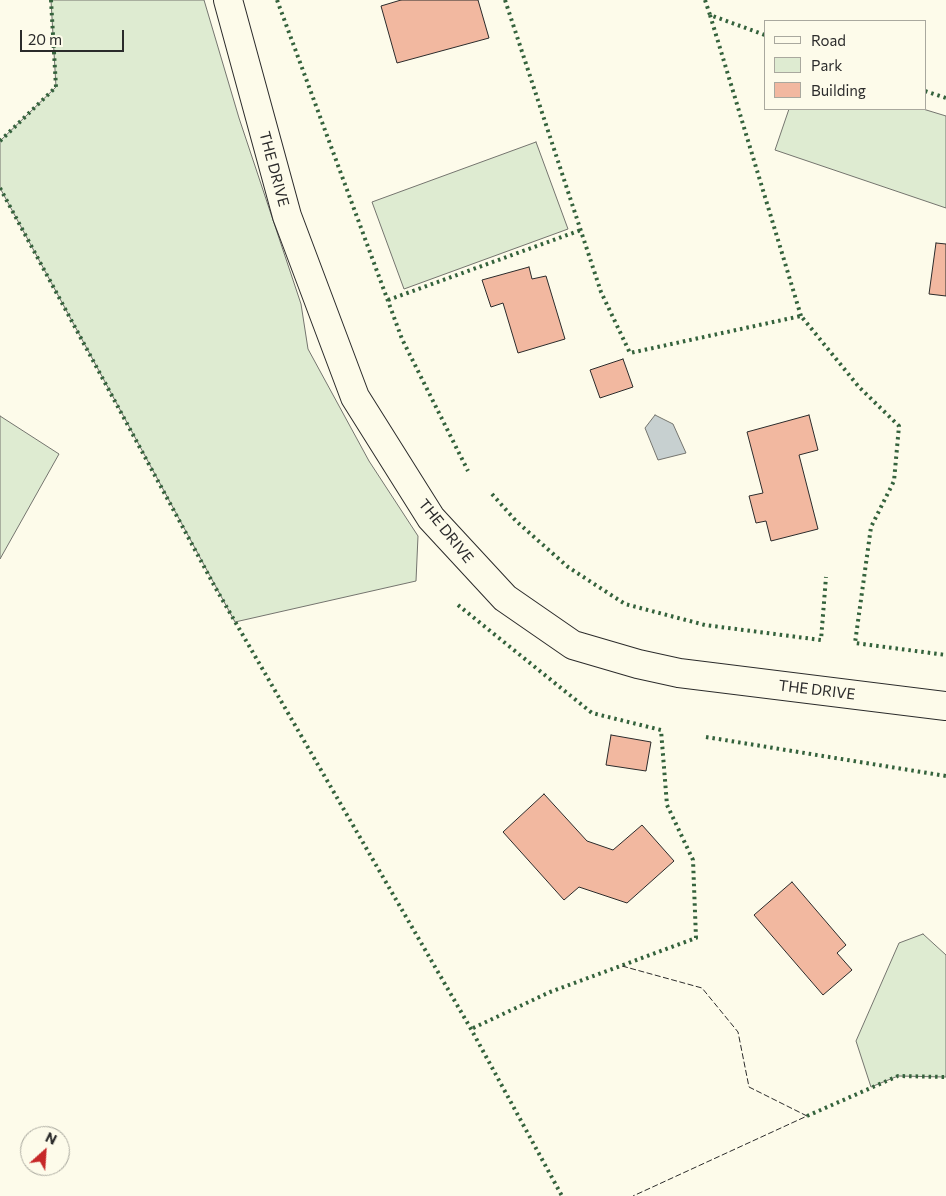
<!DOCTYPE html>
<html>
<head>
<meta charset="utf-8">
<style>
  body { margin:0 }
  #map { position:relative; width:946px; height:1196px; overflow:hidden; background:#fdfbea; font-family:Commissioner,sans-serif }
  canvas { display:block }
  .legend { position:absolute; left:764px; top:20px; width:162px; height:90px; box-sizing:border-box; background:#fdfbea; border:1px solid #a9a89e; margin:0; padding:6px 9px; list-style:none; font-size:15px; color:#2b2b2b }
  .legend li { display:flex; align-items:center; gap:10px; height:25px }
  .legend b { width:25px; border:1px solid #a9a89e }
  .north { position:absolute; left:20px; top:1126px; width:50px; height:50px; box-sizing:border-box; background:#fdfbea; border:1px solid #a9a89e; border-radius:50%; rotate:26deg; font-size:14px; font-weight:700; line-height:20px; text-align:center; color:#2b2b2b }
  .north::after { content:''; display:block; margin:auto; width:18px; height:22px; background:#c62828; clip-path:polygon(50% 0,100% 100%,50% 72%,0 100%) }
  .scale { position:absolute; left:20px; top:30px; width:104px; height:22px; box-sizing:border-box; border:2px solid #2b2b2b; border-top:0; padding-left:6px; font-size:15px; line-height:18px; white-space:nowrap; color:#2b2b2b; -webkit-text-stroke:4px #fdfbea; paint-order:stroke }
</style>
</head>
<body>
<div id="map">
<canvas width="946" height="1196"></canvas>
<ul class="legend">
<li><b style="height:6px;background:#fdfbea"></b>Road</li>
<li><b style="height:14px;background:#deebd1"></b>Park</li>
<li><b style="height:14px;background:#f2b8a0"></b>Building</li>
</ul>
<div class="north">N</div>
<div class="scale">20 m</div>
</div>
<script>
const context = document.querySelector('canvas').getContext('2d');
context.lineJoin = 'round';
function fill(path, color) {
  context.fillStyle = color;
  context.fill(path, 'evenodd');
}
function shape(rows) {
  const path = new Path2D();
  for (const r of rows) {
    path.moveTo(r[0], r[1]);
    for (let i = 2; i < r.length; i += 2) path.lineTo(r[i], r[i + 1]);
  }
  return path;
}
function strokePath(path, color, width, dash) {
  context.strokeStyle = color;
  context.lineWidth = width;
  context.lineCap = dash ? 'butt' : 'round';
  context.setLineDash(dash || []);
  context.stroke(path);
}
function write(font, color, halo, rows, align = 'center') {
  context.font = font + ' Commissioner,sans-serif';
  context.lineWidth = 4;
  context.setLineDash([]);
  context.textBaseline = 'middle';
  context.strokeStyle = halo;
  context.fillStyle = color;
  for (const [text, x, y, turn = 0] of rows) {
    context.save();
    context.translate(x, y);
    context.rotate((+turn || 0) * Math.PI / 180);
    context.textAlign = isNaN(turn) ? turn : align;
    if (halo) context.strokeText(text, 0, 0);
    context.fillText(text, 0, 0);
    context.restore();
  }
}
const green = shape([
  [51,0,204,0,239,118,301,304,308,349,369,461,418,536,416,581,235,622,0,188,0,141,56,87,51,0],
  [789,109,923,109,946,116,946,208,775,150,789,109],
  [536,142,568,229,404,289,372,202,536,142],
  [0,416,59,454,0,559,0,416],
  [923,934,946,955,946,1077,898,1076,871,1087,856,1041,899,943,923,934]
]);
fill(green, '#deebd1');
strokePath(green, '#74746e', 1);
const water = shape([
  [655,415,673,424,686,453,658,460,645,428,655,415]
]);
fill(water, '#c7d0d0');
strokePath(water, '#74746e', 1);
const building = shape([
  [401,0,478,0,489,38,397,63,381,6,401,0],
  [936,243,946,244,946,296,929,294,936,243],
  [529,267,532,279,546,276,565,339,518,353,503,303,491,307,482,280,529,267],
  [623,359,633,387,600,398,590,370,623,359],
  [809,415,818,450,799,455,818,529,771,541,766,521,756,523,749,496,763,493,747,432,809,415],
  [611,735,651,742,646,771,606,765,611,735],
  [544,794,587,841,613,850,642,825,674,861,627,903,579,887,564,900,503,832,544,794],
  [792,882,846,945,837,953,852,970,823,995,754,915,792,882]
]);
fill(building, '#f2b8a0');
strokePath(building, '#2b2b2b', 1);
const minor = shape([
  [228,0,287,216,355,397,431,518,505,598,573,645,638,664,679,673,946,706]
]);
strokePath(minor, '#2b2b2b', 30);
strokePath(minor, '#fdfbea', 28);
strokePath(shape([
  [277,0,402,339,468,471],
  [505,0,601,292,630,353,801,316,859,387,899,426,894,481,871,527,855,643,946,655],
  [705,0,710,15,765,35],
  [710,15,801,316],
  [925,91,946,98],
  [0,141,56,87,51,0],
  [0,188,215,587,471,1029,562,1196],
  [388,300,581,230],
  [492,494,516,521,568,567,625,604,705,625,821,640,826,577],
  [458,605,592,713,661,730,667,805,693,860,696,938,550,992,471,1029],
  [706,737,946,776],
  [807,1116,898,1076,946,1077]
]), '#34623c', 4, [2.5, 4]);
strokePath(shape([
  [622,966,702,988,738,1032,749,1087,807,1116,633,1196]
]), '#2b2b2b', 1, [6, 2.5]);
write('15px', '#2b2b2b', '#fdfbea', [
  ["THE DRIVE",274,169,75],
  ["THE DRIVE",446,531,51],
  ["THE DRIVE",817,690,7]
]);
</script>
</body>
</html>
